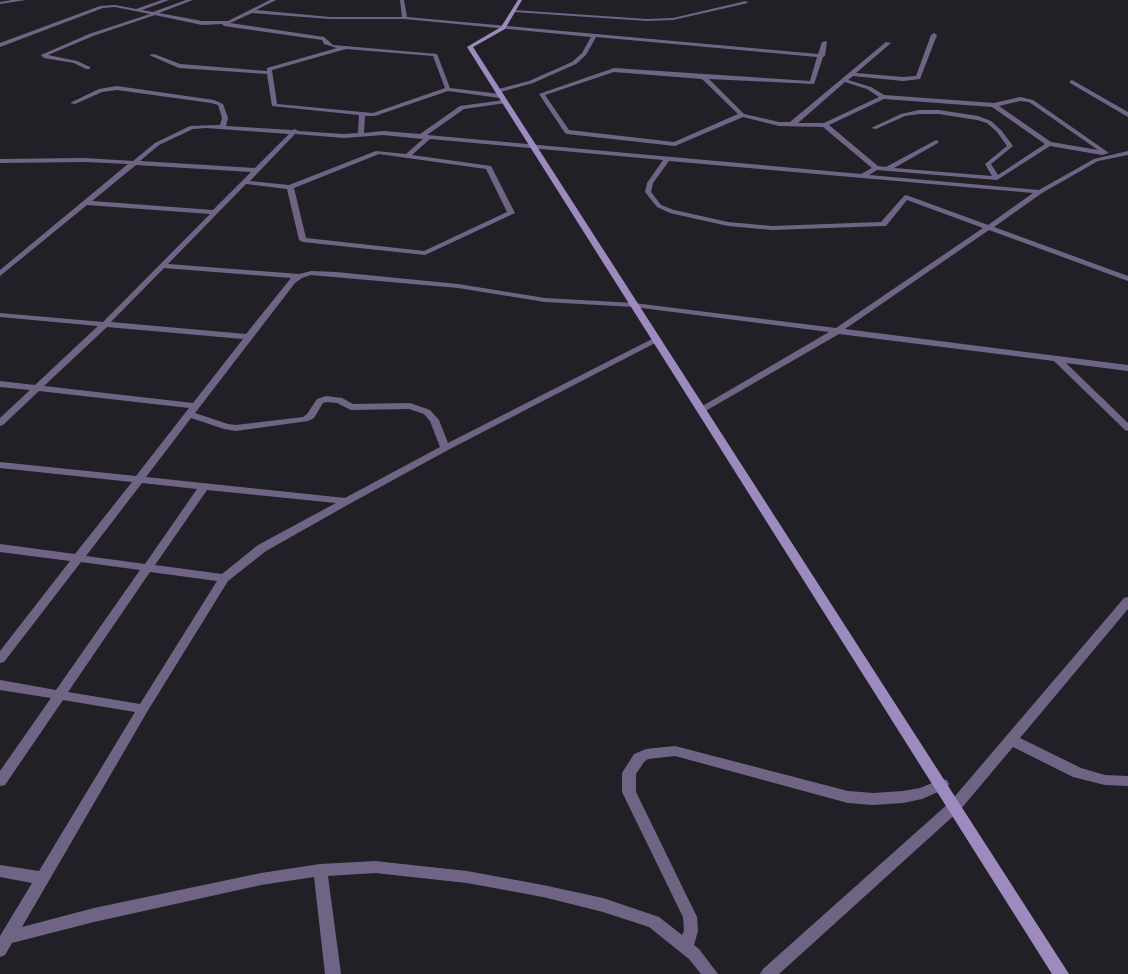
<!DOCTYPE html>
<html>
<head>
<meta charset="utf-8">
<style>
  body { margin:0 }
  canvas { display:block; background:#222027 }
</style>
</head>
<body>
<canvas width="1128" height="974"></canvas>
<script>
const context = document.querySelector('canvas').getContext('2d');
context.lineJoin = 'round';
function shape(rows) {
  const path = new Path2D();
  for (const r of rows) {
    path.moveTo(r[0], r[1]);
    for (let i = 2; i < r.length; i += 2) path.lineTo(r[i], r[i + 1]);
  }
  return path;
}
function fill(path, color) {
  context.fillStyle = color;
  context.fill(path, 'evenodd');
}
fill(shape([
  [12,0,26,0,0,4,0,2,12,0],
  [162,0,169,0,142,10,153,12,186,0,193,0,159,13,202,21,228,21,270,0,276,0,256,10,330,17,402,17,400,0,404,0,407,17,818,54,822,42,827,41,825,56,823,57,814,84,709,79,744,114,779,122,790,122,886,42,891,43,856,73,903,77,916,76,931,35,934,33,937,35,920,79,903,81,853,76,848,80,871,87,884,95,994,103,1020,97,1033,100,1109,153,1102,155,1050,146,997,180,877,170,869,175,1039,190,1094,159,1128,151,1128,155,1098,161,1042,193,994,227,1128,276,1128,281,989,230,845,329,1128,365,1128,371,1066,363,1128,423,1128,431,1125,430,1054,361,839,334,702,413,697,410,699,408,829,332,634,307,545,302,458,288,311,275,302,278,295,283,195,413,228,424,236,425,303,417,307,414,317,399,326,396,342,398,353,404,410,403,430,410,439,420,448,443,654,338,660,338,661,340,448,450,351,503,266,551,228,581,147,712,22,927,94,908,261,873,320,864,375,861,467,871,543,885,603,898,659,917,682,935,684,931,683,917,622,792,622,773,634,754,646,749,675,746,848,791,873,793,903,791,920,788,942,779,947,780,949,784,947,788,922,799,903,803,873,805,848,803,675,756,648,759,644,762,636,774,636,792,697,917,698,931,694,945,699,949,718,974,701,974,689,959,649,927,603,912,543,897,467,883,375,873,328,876,341,974,325,974,314,877,261,885,94,922,12,943,5,955,0,957,0,936,32,883,0,877,0,865,39,871,135,712,63,700,5,785,0,786,0,771,51,698,0,690,0,680,56,690,140,570,81,562,4,662,0,663,0,651,70,561,0,552,0,544,75,554,132,482,0,468,0,462,136,476,189,408,39,391,3,425,0,426,0,418,30,390,0,387,0,381,35,385,98,326,0,317,0,313,103,322,210,214,87,205,0,276,0,270,128,164,85,162,0,163,0,159,85,158,133,161,155,143,190,126,220,125,222,118,220,111,218,105,211,103,117,90,102,92,75,104,70,103,99,89,117,86,214,100,223,104,228,118,226,126,292,130,295,129,298,131,344,134,358,133,359,115,272,106,267,74,179,68,149,55,154,54,180,64,267,71,267,68,337,48,324,44,322,40,224,26,222,24,202,25,155,15,93,36,48,55,77,61,90,67,90,69,86,69,74,63,44,58,41,55,89,34,150,14,115,7,103,8,0,47,0,43,100,6,115,5,136,9,162,0],
  [252,13,330,19,405,19,591,37,582,53,572,62,529,81,495,90,495,92,497,93,533,83,576,64,586,55,596,37,817,57,810,81,614,68,539,94,565,133,567,134,675,146,743,117,779,126,823,127,872,168,861,174,427,135,464,109,506,103,506,101,504,100,460,106,420,134,383,131,364,133,365,116,375,116,448,91,500,98,503,96,500,94,450,88,437,54,333,45,324,37,230,23,252,13],
  [346,49,433,56,445,88,373,113,277,104,272,70,346,49],
  [614,72,702,79,738,114,674,142,569,130,545,95,614,72],
  [845,82,867,89,879,97,824,123,798,123,845,82],
  [884,99,992,107,1045,144,998,175,991,164,1013,146,1001,130,991,121,978,116,939,110,919,110,901,114,871,128,876,129,905,116,919,114,939,114,977,120,987,123,997,132,1007,146,985,164,992,176,894,168,938,143,939,142,936,140,886,167,878,166,829,125,884,99],
  [1020,101,1029,102,1098,150,1051,142,999,106,1020,101],
  [206,128,289,134,255,168,140,161,159,145,193,129,206,128],
  [295,134,344,138,383,135,423,139,406,154,376,151,289,185,250,181,295,134],
  [430,139,663,160,647,183,645,192,657,207,670,213,728,226,772,230,883,226,886,226,907,200,983,228,836,328,634,303,545,298,458,284,336,272,311,271,299,274,168,264,246,184,287,189,299,240,303,242,425,255,513,214,515,213,491,166,412,155,430,139],
  [379,154,486,169,507,212,424,251,306,238,294,188,379,154],
  [669,161,1033,193,988,225,906,195,904,196,881,222,772,226,728,222,674,210,661,205,651,192,653,183,669,161],
  [136,165,251,172,213,210,92,201,136,165],
  [164,268,291,278,246,334,111,322,164,268],
  [107,327,243,339,193,403,44,386,107,327],
  [327,402,337,403,351,410,409,409,424,414,430,421,440,447,345,498,146,477,191,418,224,429,236,431,308,421,314,418,323,403,327,402],
  [142,483,197,489,145,564,86,556,142,483],
  [207,490,336,503,258,545,222,574,155,565,207,490],
  [150,572,217,581,140,704,68,692,150,572],
  [746,1,748,3,673,20,647,21,514,12,512,11,514,10,647,19,673,18,746,1],
  [1072,80,1128,112,1128,117,1070,83,1070,81,1072,80],
  [1128,597,1128,609,1020,738,1081,768,1105,775,1128,776,1128,786,1105,785,1073,777,1013,747,960,810,779,974,760,974,763,969,950,802,1124,598,1128,597]
]), '#706485');
fill(shape([
  [518,0,522,0,505,29,473,47,1069,974,1052,974,467,47,501,27,518,0]
]), '#9d8abf');
</script>
</body>
</html>
